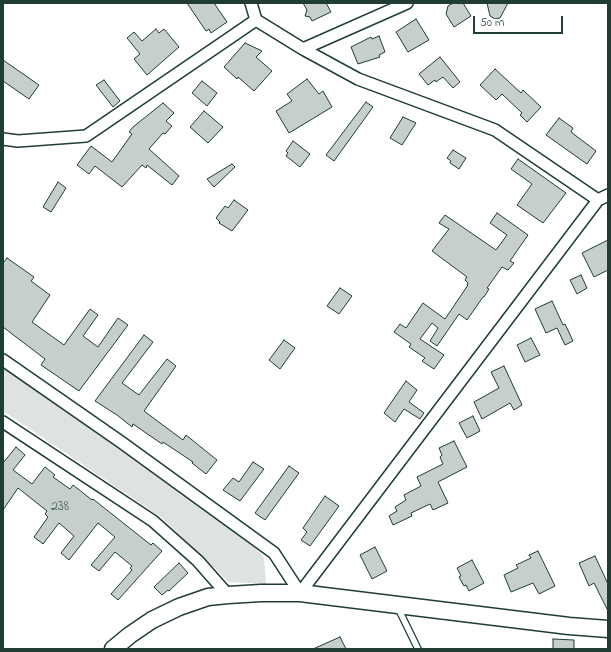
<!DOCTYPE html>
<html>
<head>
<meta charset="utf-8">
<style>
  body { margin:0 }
  #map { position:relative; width:611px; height:652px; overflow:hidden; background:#fff; font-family:"Indie Flower",sans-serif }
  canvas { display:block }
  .frame { position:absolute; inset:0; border:4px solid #1f3d34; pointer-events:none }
  .scale { position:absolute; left:473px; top:16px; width:90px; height:18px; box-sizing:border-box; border:2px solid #1f3d34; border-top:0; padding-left:5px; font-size:12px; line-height:14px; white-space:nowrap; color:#1f3d34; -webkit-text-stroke:3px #fff; paint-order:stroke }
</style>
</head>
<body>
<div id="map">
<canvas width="611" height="652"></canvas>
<div class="frame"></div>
<div class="scale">50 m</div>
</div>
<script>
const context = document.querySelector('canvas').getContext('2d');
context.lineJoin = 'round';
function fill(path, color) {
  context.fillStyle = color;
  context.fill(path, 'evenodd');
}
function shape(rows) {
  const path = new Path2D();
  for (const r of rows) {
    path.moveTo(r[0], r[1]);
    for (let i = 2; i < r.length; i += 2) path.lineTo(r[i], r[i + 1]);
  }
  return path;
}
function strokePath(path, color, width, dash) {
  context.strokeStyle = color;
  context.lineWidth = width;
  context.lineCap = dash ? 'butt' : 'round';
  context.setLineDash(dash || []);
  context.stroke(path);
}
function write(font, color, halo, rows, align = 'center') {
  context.font = font + ' "Indie Flower",sans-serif';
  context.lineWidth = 4;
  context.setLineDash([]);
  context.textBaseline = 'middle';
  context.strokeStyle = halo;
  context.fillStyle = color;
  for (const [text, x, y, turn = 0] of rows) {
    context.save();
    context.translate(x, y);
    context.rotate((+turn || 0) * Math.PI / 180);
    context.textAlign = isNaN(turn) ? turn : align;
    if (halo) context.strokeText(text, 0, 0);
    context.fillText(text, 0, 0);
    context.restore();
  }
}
fill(shape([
  [3,367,203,506,255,548,264,558,266,584,229,582,161,517,3,411]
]), '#dee3e2');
const building = shape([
  [187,3,214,3,227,22,211,33,209,29,206,31,187,3],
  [303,3,326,3,331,12,312,21,310,17,305,16,307,10,303,3],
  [453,3,463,3,471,16,454,27,446,14,448,6,453,3],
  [487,3,508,3,500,18,495,19,490,16,487,3],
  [416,19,429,40,408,52,396,32,416,19],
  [156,29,159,33,164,29,179,47,147,75,134,59,140,54,127,38,134,32,142,41,156,29],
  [379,36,385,52,379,55,380,57,358,64,351,47,371,37,372,39,379,36],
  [245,43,262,51,256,57,272,71,254,91,238,77,237,79,224,67,245,43],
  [440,57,460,82,453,88,443,77,436,82,435,80,428,85,419,74,440,57],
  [3,60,39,85,29,99,3,81,3,60],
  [495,69,521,93,523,90,541,107,527,122,520,115,522,113,502,94,496,100,480,85,495,69],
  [307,79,319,94,323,91,332,107,289,133,276,111,292,101,287,94,307,79],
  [104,80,120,101,113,107,96,85,104,80],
  [202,81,217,93,207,106,192,93,202,81],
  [366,102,373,107,334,161,326,155,366,102],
  [163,103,174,113,166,121,172,126,165,134,163,133,149,149,179,176,172,185,147,165,146,168,142,165,122,187,95,166,89,174,77,165,91,146,112,162,132,134,129,132,133,127,163,103],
  [204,111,223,127,208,143,190,127,204,111],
  [403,117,416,123,402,145,390,138,403,117],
  [559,118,573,128,571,132,596,151,587,164,546,135,559,118],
  [293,141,310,154,300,167,286,156,288,153,286,151,293,141],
  [453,150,466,158,459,169,450,163,451,161,447,158,453,150],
  [518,159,566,193,543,223,517,205,532,184,511,169,518,159],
  [232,164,235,167,214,187,207,179,232,164],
  [58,182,66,188,51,212,43,207,58,182],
  [234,200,248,210,232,231,219,223,220,222,216,218,225,206,228,208,234,200],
  [497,213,528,235,510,261,514,263,508,270,502,267,487,288,489,289,484,297,483,297,467,320,459,314,437,346,430,341,438,328,432,323,420,339,444,355,434,369,422,361,425,358,409,347,411,344,394,332,400,324,406,328,423,303,445,319,468,285,467,285,468,283,465,280,467,277,432,251,449,229,439,223,445,215,496,250,507,235,490,223,497,213],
  [608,240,608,270,594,277,582,253,608,240],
  [7,258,34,277,31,281,50,295,32,322,64,345,90,309,98,315,83,336,98,347,118,318,128,325,79,391,41,365,45,359,3,327,3,263,7,258],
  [581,275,587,288,577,294,570,280,581,275],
  [340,288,352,296,339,314,327,306,340,288],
  [552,301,563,325,565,324,573,341,565,345,557,328,546,333,535,309,552,301],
  [144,335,153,342,122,383,139,395,167,359,176,366,144,411,183,440,186,435,217,460,206,474,192,463,193,462,163,442,162,444,133,424,132,427,117,415,95,401,144,335],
  [531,338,540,355,525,362,517,345,531,338],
  [284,340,295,348,280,369,269,360,284,340],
  [504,366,522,405,514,410,510,403,482,419,474,402,499,388,491,372,504,366],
  [406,381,417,390,409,402,424,413,420,419,404,409,395,422,384,413,406,381],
  [473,416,480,431,467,438,459,423,473,416],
  [454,441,467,467,438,482,448,503,433,510,430,504,411,513,412,516,393,525,389,516,397,511,395,507,406,500,404,495,421,486,417,477,443,464,440,457,442,455,439,448,454,441],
  [16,447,25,455,13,470,32,484,45,467,55,475,53,477,70,489,73,485,92,500,93,499,151,545,153,543,162,551,118,600,111,594,132,570,130,568,132,566,115,552,99,571,91,565,115,537,98,523,69,560,61,553,74,536,59,523,43,544,34,537,48,517,45,514,47,511,18,488,3,510,3,463,16,447],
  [253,462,264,469,240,501,223,490,233,478,239,482,253,462],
  [289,466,299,473,265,520,255,513,289,466],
  [325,496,339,506,310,546,301,540,307,532,303,528,325,496],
  [375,547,387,571,372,579,360,555,375,547],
  [538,551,555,586,539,594,533,583,511,592,504,575,518,568,516,565,531,558,529,555,538,551],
  [595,556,608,584,608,611,594,583,589,586,579,563,595,556],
  [472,560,484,583,469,591,466,585,464,586,459,577,461,576,457,568,472,560],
  [179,563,188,573,169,591,168,590,162,595,154,587,179,563],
  [340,637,346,649,313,649,340,637],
  [553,639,574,640,574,649,553,649,553,639]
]);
fill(building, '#c7cfcc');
strokePath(building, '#1f3d34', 1);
const lane = shape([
  [398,608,418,649]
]);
const street = shape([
  [251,3,256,20,303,49,407,3],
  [303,49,358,79,495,130,598,200],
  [3,139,18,141,86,136,256,20],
  [3,360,121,442,274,553,300,593,598,200,608,195],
  [3,422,153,521,198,561,228,595]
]);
const secondary = shape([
  [113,649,130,635,152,620,179,607,208,597,228,595,261,593,300,593,569,626,608,629]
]);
strokePath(lane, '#1f3d34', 8);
strokePath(street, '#1f3d34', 14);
strokePath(secondary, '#1f3d34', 19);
strokePath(lane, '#fff', 5.5);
strokePath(street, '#fff', 11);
strokePath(secondary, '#fff', 16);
write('14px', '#49625a', null, [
  ["238",60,508]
]);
</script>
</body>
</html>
